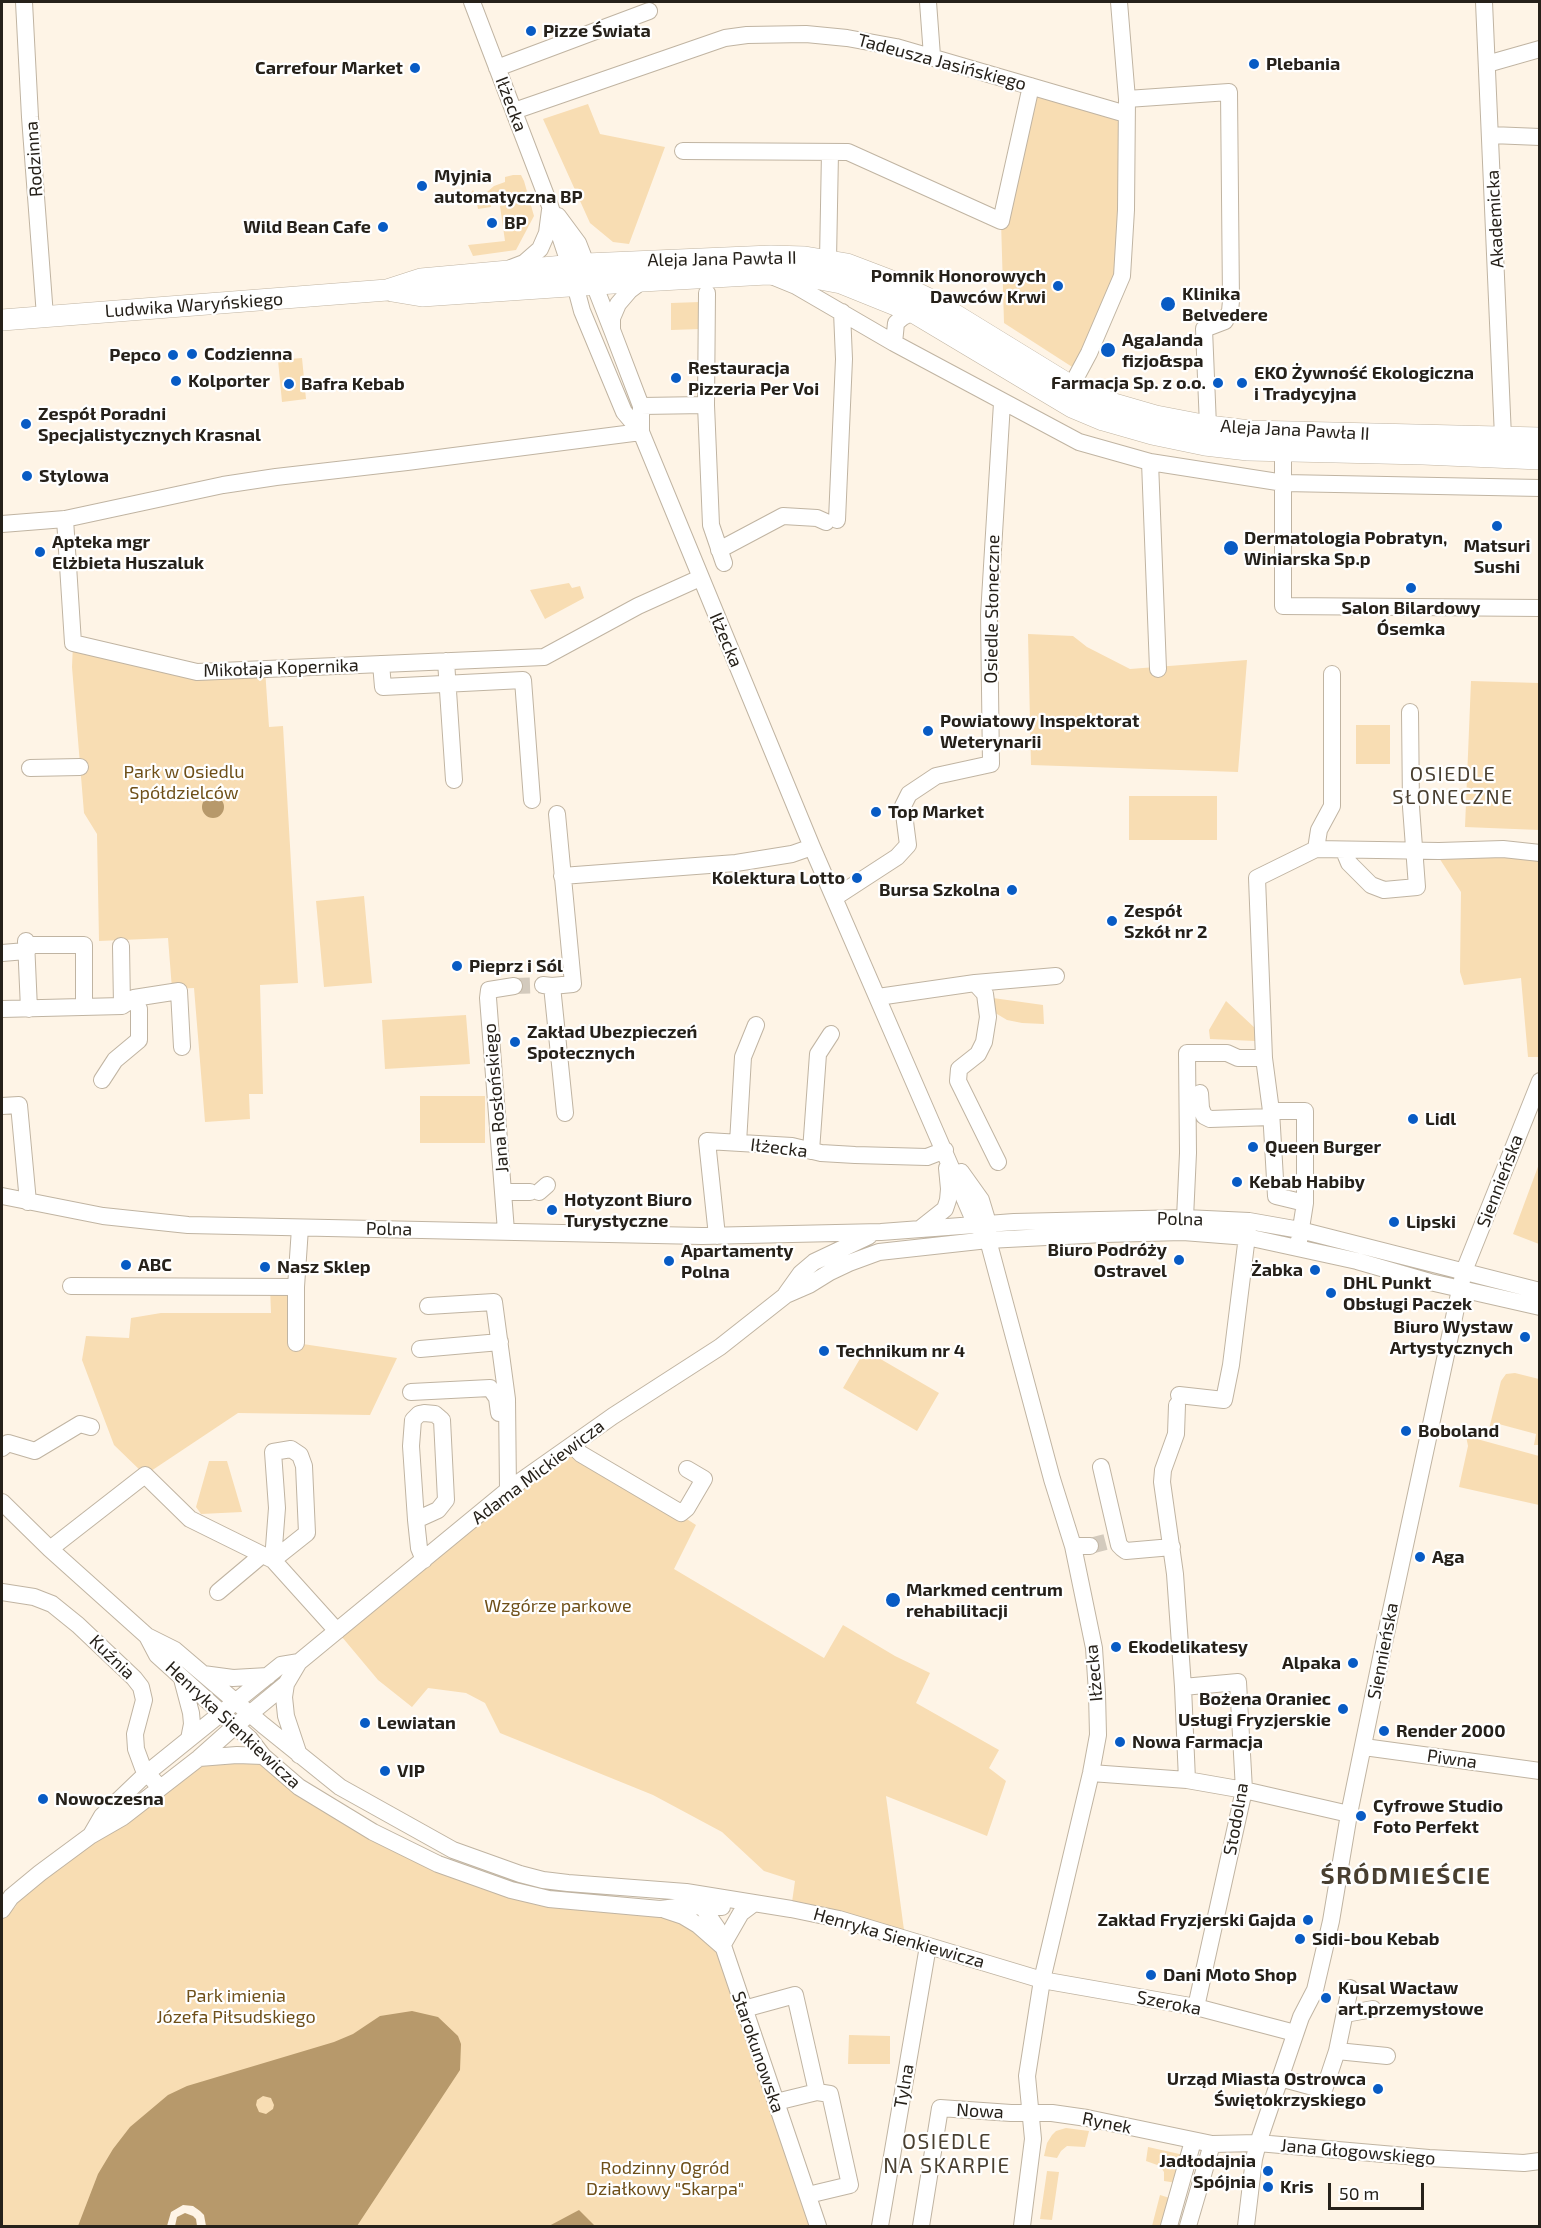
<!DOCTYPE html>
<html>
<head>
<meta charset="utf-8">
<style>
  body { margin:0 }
  #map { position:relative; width:1541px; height:2228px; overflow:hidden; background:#fef4e6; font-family:"Exo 2",sans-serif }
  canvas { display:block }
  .frame { position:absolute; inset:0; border:3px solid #26211a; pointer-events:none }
  .scale { position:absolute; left:1328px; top:2183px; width:96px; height:27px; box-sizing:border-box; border:3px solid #26211a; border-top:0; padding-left:8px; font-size:18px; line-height:21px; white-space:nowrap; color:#26211a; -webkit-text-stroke:4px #fff; paint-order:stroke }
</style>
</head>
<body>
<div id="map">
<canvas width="1541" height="2228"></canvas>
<div class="frame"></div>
<div class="scale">50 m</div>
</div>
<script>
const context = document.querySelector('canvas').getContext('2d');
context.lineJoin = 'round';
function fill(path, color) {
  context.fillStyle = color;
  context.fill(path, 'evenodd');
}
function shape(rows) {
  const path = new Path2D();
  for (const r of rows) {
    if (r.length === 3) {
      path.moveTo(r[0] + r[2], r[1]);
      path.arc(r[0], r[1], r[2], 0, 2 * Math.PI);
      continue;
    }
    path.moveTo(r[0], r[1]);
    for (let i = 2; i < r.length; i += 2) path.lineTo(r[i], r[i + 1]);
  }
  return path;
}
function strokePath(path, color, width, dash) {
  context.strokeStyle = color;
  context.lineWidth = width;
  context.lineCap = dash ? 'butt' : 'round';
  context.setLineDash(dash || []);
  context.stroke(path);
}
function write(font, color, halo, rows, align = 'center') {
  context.font = font + ' "Exo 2",sans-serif';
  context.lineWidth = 4.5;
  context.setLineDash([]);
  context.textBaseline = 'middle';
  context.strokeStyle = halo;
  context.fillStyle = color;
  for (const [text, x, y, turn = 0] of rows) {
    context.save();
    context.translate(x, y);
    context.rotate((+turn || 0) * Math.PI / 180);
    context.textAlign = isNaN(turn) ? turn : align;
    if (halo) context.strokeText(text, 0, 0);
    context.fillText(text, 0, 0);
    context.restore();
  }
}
fill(shape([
  [1031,86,1126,114,1124,262,1080,372,1004,323,1001,221],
  [588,104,600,134,665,147,629,244,613,242,590,223,543,119],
  [513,175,521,175,524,181,534,216,516,250,473,256,468,245,505,241,500,206,505,205,503,197,490,199,491,207,478,209,476,199,467,200,467,198,473,190,476,195,487,192,494,186,505,182,505,177],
  [700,302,701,329,671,330,671,303],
  [302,358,306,399,282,402,278,360],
  [569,583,572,588,580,586,584,598,545,619,530,590],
  [1028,634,1073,636,1087,647,1130,669,1247,660,1238,772,1031,765],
  [73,643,197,672,265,669,269,727,283,726,298,983,260,985,263,1094,249,1094,250,1119,205,1122,194,988,172,989,168,938,99,941,97,834,84,813,72,667],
  [1471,681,1539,683,1539,830,1465,827],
  [1356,725,1390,725,1390,764,1356,764],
  [1129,796,1217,796,1217,840,1129,840],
  [1434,850,1539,853,1539,1057,1528,1057,1521,978,1464,985,1460,972,1461,892],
  [364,896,372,983,324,987,316,901],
  [993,998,1043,1005,1044,1024,1022,1023,1007,1020,992,1011],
  [1226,1001,1256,1029,1255,1041,1210,1039,1209,1030],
  [466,1015,470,1064,385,1069,382,1020],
  [420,1096,485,1096,485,1143,420,1143],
  [1539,1164,1540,1244,1539,1244,1513,1234],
  [270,1287,296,1287,296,1343,397,1358,370,1415,238,1413,145,1475,114,1445,82,1360,86,1336,129,1338,131,1318,161,1313,271,1313],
  [865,1350,939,1393,917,1431,843,1388],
  [1515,1373,1539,1379,1539,1445,1534,1445,1536,1434,1495,1423,1491,1432,1489,1429,1501,1381,1506,1374],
  [1466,1436,1539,1456,1539,1505,1459,1487,1468,1446],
  [572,1445,696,1525,674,1569,824,1658,843,1625,895,1656,930,1673,916,1703,999,1750,989,1768,1006,1781,987,1836,886,1796,904,1930,903,1938,791,1909,795,1881,764,1871,722,1832,653,1795,500,1733,485,1703,466,1693,428,1688,412,1707,378,1680,337,1631],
  [209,1461,227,1461,242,1512,201,1514,196,1507],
  [263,1756,299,1787,478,1880,660,1909,711,1937,818,2226,2,2226,2,1920,16,1906,21,1889,199,1758],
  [849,2035,890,2036,890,2064,848,2064],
  [1066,2128,1089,2131,1085,2147,1067,2146,1061,2151,1057,2158,1044,2156,1047,2143,1052,2135,1056,2131],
  [1148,2147,1184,2155,1177,2183,1164,2181,1164,2172,1160,2166,1146,2161],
  [1047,2171,1059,2172,1052,2220,1040,2219],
  [1160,2195,1173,2199,1166,2226,1152,2226]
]), '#f8ddb3');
fill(shape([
  [213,807,11],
  [412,2011,438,2017,458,2036,461,2044,460,2070,357,2226,78,2226,98,2174,113,2149,130,2127,168,2095,187,2086,334,2042,353,2034,380,2016],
  [263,2096,271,2098,274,2105,273,2109,266,2114,259,2112,256,2105,257,2100],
  [579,2210,595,2226,548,2226,549,2226]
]), '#b7996b');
fill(shape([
  [183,2205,193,2206,200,2211,204,2215,206,2226,197,2226,196,2219,193,2216,185,2213,177,2217,175,2226,167,2226,171,2212]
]), '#fef4e6');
strokePath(shape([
  [514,986,543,985],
  [1090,1546,1113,1540]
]), '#d3cabd', 16, [16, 8]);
const minor = shape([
  [24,2,30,117,45,316],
  [472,2,550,206,570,266,582,311,624,412,641,432,812,847,972,1216,982,1232],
  [928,2,932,56],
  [1484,2,1503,437],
  [1487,64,1540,49],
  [497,68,649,11],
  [1127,99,1229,92,1231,301,1230,311,1225,321,1204,329,1208,426],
  [514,111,725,38,747,35,806,34,847,38,896,47,1126,114],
  [1491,135,1540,137],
  [683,151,848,152,1001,221,1031,86],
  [558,216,578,243,612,330,641,406,641,432],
  [828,260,830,152],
  [511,268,524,263,540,249,547,233,550,210],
  [774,277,796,286,894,343,1079,442,1150,462,1284,483,1540,488],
  [707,293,706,405,711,525,724,563],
  [612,329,612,318,618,304,630,290,642,281],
  [894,343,896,323,903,317,913,312],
  [1066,396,1089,353,1122,276,1126,210,1127,99,1119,2],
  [641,406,706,405],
  [1283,441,1283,606,1540,608],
  [1150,462,1158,669],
  [65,519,73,643,197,672,544,657,638,606,700,578],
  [837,520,844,359,842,312],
  [2,524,65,519,223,485,276,477,407,462,641,432],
  [719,550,783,516,817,518,826,522],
  [446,661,454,780],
  [381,664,383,687,523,680,532,800],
  [30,768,80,767],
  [1316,849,1319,830,1332,806,1332,674],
  [1344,851,1349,863,1371,885,1384,890,1417,887,1411,807,1410,712],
  [562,876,736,863,792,854,812,847],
  [834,898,897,857,908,845,903,806,909,794,936,776,991,764,989,615,1002,403],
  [26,941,29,1009],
  [121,946,122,1006],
  [2,953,26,951,32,945,84,945,84,1007],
  [975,983,1056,976],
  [543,985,552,986,573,984,557,814],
  [552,986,565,1113],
  [878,997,975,983,985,994,988,1017,984,1042,978,1054,959,1069,958,1081,998,1162],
  [2,1009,122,1006,134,998,179,991,182,1047],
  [102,1080,115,1060,139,1040,139,1009,134,998],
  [1200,1093,1201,1108,1204,1116,1210,1119,1271,1117],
  [2,1106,19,1105,28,1202],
  [1271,1111,1305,1111,1305,1203,1299,1241],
  [738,1143,743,1057,756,1025],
  [811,1151,818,1054,831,1034],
  [961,1172,981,1200,988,1223,988,1240,1052,1479,1073,1546,1094,1648,1097,1693,1098,1735,1091,1773,1042,1980,1027,2076,1033,2139,1022,2226],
  [504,1192,530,1192],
  [539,1192,547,1185],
  [2,1196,103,1216,188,1225,702,1236,881,1232,1014,1222,1185,1218,1249,1221,1300,1230,1540,1291],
  [1305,1203,1276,1196,1271,1111,1264,1058,1257,878,1316,849,1439,851,1503,849,1540,853],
  [1185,1218,1188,1153,1187,1053,1227,1053,1238,1058,1264,1058],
  [921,1228,945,1209,948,1200,949,1189,947,1168],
  [506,1231,488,998,489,990,514,986],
  [717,1236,707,1141,792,1146,821,1153,855,1155,927,1157,945,1150],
  [71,1286,296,1287],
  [786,1294,801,1273,814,1262,869,1236],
  [428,1306,494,1302,507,1399,508,1490],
  [296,1343,296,1287,300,1228],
  [420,1349,500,1342],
  [411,1392,490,1388,497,1398,499,1413],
  [1179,1395,1224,1400,1231,1365,1248,1228],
  [1177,1405,1176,1434,1163,1470,1162,1482,1175,1574,1183,1687,1187,1780],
  [424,1413,435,1414,442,1420,446,1500,438,1510,416,1520,411,1446,413,1420,419,1414,424,1413],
  [572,1445,581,1454,681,1513,687,1508,704,1479,687,1469],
  [2,1448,8,1443,35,1451,80,1424,91,1427],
  [1101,1467,1119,1545,1122,1548,1126,1551,1172,1547],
  [2,1502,50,1549,147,1636,175,1650,263,1725,340,1787,453,1850,520,1874,543,1880,568,1883,686,1892,791,1909,839,1919,1042,1980,1196,2007,1295,2033],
  [416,1520,419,1548,424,1560],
  [1073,1546,1090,1546],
  [50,1549,145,1475,190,1519,273,1560,307,1533,304,1466,300,1455,291,1449,273,1452,277,1508,273,1560,337,1631],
  [2,1592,34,1597,52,1604,78,1625,134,1678,141,1687,144,1700,135,1734,136,1749,143,1768,160,1788],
  [218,1592,262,1555],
  [147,1636,157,1655,250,1739,263,1756,299,1787,373,1832,438,1864,511,1890,549,1899,660,1909,686,1906,722,1907],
  [203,1674,233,1678,268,1676],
  [182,1679,191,1713,192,1724,189,1739],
  [286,1684,284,1697,286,1716,299,1755],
  [1183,1687,1238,1682,1244,1790,1196,2007],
  [1364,1747,1540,1771],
  [199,1758,237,1755,263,1756],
  [1091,1773,1187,1780,1244,1790,1349,1814],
  [91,1835,102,1816,147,1773,281,1665,299,1662],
  [699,1902,717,1928,818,2226],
  [2,1910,11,1897,40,1873,90,1836,123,1817,199,1758,235,1726,286,1684,299,1662,508,1490,613,1416,720,1347,786,1295,809,1285,830,1272,849,1263,879,1252,988,1240,1104,1234,1183,1232,1247,1237,1357,1261,1430,1282,1540,1307],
  [665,1910,683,1916,698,1925,722,1946],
  [722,1946,741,1913,753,1904],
  [744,2009,795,1995,817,2092,776,2102],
  [1345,2014,1373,2009],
  [1337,2051,1387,2056],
  [1280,2078,1324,2090,1337,2051,1350,1988],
  [808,2195,850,2185,830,2094,817,2092],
  [880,2226,928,1946],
  [921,2226,940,2108,1011,2113,1052,2113,1087,2118,1212,2144,1258,2143,1429,2158,1524,2163,1540,2161],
  [1169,2226,1193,2141],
  [1188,2226,1212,2144],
  [1246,2226,1254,2159,1258,2143,1301,2017,1315,1990,1331,1921,1349,1814,1384,1643,1464,1271,1540,1081]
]);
const major = shape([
  [392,291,422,296,642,281,767,274,799,275,841,283,913,312,1072,407,1103,420,1152,434,1205,445,1248,450,1423,454,1540,459],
  [2,320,387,290,421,279,586,264,771,256,805,257,847,264,889,280,931,300,1071,386,1111,403,1156,416,1208,426,1250,431,1540,438]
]);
strokePath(minor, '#c0b4a2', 18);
strokePath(major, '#c0b4a2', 22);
strokePath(minor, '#fff', 16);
strokePath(major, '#fff', 21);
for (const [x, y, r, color] of [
  [531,31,6,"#085bc4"],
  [1254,64,6,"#085bc4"],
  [415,68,6,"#085bc4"],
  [422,186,6,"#085bc4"],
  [492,223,6,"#085bc4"],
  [383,227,6,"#085bc4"],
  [1058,286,6,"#085bc4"],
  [1168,304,8,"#085bc4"],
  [1108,350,8,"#085bc4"],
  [192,354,6,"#085bc4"],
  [173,355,6,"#085bc4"],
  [676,378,6,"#085bc4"],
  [176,381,6,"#085bc4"],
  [1218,383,6,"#085bc4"],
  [1242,383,6,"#085bc4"],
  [289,384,6,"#085bc4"],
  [26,424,6,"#085bc4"],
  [27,476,6,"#085bc4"],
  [1497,526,6,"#085bc4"],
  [1231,548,8,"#085bc4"],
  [40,552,6,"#085bc4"],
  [1411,588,6,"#085bc4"],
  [928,731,6,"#085bc4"],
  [876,812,6,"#085bc4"],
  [857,878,6,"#085bc4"],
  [1012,890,6,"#085bc4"],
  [1112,921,6,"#085bc4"],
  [457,966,6,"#085bc4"],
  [515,1042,6,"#085bc4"],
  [1413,1119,6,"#085bc4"],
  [1253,1147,6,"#085bc4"],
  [1237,1182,6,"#085bc4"],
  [552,1210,6,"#085bc4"],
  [1394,1222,6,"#085bc4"],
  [1179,1260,6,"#085bc4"],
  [669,1261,6,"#085bc4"],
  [126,1265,6,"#085bc4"],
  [265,1267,6,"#085bc4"],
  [1315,1270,6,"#085bc4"],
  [1331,1293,6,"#085bc4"],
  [1525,1337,6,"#085bc4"],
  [824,1351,6,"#085bc4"],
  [1406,1431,6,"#085bc4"],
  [1420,1557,6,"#085bc4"],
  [893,1600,8,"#085bc4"],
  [1116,1647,6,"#085bc4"],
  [1353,1663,6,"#085bc4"],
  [1343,1709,6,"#085bc4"],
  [365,1723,6,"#085bc4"],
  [1384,1731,6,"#085bc4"],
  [1120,1742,6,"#085bc4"],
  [385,1771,6,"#085bc4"],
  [43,1799,6,"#085bc4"],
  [1361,1816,6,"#085bc4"],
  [1308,1920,6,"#085bc4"],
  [1300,1939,6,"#085bc4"],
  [1151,1975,6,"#085bc4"],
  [1326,1998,6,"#085bc4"],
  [1378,2089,6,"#085bc4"],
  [1268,2171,6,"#085bc4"],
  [1268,2187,6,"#085bc4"]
]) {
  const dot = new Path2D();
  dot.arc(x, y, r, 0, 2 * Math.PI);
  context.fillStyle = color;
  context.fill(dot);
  strokePath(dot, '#fff', 2);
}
write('bold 18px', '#26211a', '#fff', [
  ["Pizze Świata",543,31],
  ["Plebania",1266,64],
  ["Carrefour Market",403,68,"right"],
  ["Myjnia",434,176],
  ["automatyczna BP",434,197],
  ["BP",504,223],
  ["Wild Bean Cafe",371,227,"right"],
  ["Pomnik Honorowych",1046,276,"right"],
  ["Dawców Krwi",1046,297,"right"],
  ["Klinika",1182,294],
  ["Belvedere",1182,315],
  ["AgaJanda",1122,340],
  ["fizjo&spa",1122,361],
  ["Codzienna",204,354],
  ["Pepco",161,355,"right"],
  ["Restauracja",688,368],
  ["Pizzeria Per Voi",688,389],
  ["EKO Żywność Ekologiczna",1254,373],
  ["i Tradycyjna",1254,394],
  ["Kolporter",188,381],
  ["Farmacja Sp. z o.o.",1206,383,"right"],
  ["Bafra Kebab",301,384],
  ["Zespół Poradni",38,414],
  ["Specjalistycznych Krasnal",38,435],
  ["Stylowa",39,476],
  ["Dermatologia Pobratyn,",1244,538],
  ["Winiarska Sp.p",1244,559],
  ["Apteka mgr",52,542],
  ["Elżbieta Huszaluk",52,563],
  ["Matsuri",1497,546,"center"],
  ["Sushi",1497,567,"center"],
  ["Salon Bilardowy",1411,608,"center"],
  ["Ósemka",1411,629,"center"],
  ["Powiatowy Inspektorat",940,721],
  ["Weterynarii",940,742],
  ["Top Market",888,812],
  ["Kolektura Lotto",845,878,"right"],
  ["Bursa Szkolna",1000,890,"right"],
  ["Zespół",1124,911],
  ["Szkół nr 2",1124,932],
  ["Pieprz i Sól",469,966],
  ["Zakład Ubezpieczeń",527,1032],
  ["Społecznych",527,1053],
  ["Lidl",1425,1119],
  ["Queen Burger",1265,1147],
  ["Kebab Habiby",1249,1182],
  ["Hotyzont Biuro",564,1200],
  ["Turystyczne",564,1221],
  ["Lipski",1406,1222],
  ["Biuro Podróży",1167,1250,"right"],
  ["Ostravel",1167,1271,"right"],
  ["Apartamenty",681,1251],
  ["Polna",681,1272],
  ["ABC",138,1265],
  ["Nasz Sklep",277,1267],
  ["Żabka",1303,1270,"right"],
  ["DHL Punkt",1343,1283],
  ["Obsługi Paczek",1343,1304],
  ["Biuro Wystaw",1513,1327,"right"],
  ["Artystycznych",1513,1348,"right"],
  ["Technikum nr 4",836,1351],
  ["Boboland",1418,1431],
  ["Aga",1432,1557],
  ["Markmed centrum",906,1590],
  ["rehabilitacji",906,1611],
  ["Ekodelikatesy",1128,1647],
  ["Alpaka",1341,1663,"right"],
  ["Bożena Oraniec",1331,1699,"right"],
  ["Usługi Fryzjerskie",1331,1720,"right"],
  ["Lewiatan",377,1723],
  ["Render 2000",1396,1731],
  ["Nowa Farmacja",1132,1742],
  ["VIP",397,1771],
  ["Nowoczesna",55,1799],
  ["Cyfrowe Studio",1373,1806],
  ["Foto Perfekt",1373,1827],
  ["Zakład Fryzjerski Gajda",1296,1920,"right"],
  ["Sidi-bou Kebab",1312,1939],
  ["Dani Moto Shop",1163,1975],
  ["Kusal Wacław",1338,1988],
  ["art.przemysłowe",1338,2009],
  ["Urząd Miasta Ostrowca",1366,2079,"right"],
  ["Świętokrzyskiego",1366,2100,"right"],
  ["Jadłodajnia",1256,2161,"right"],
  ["Spójnia",1256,2182,"right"],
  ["Kris",1280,2187]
], 'left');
write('18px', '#26211a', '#fff', [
  ["Tadeusza Jasińskiego",942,62,15],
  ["Iłżecka",511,104,69],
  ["Rodzinna",34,159,-94],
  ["Akademicka",1495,219,-93],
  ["Aleja Jana Pawła II",722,259,-1],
  ["Ludwika Waryńskiego",194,305,-4],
  ["Aleja Jana Pawła II",1295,430,3],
  ["Osiedle Słoneczne",992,609,-89],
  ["Iłżecka",726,640,67],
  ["Mikołaja Kopernika",281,668,-2],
  ["Jana Rosłońskiego",496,1098,-95],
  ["Iłżecka",779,1148,7],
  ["Siennieńska",1500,1181,-69],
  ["Polna",1180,1219,1],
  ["Polna",389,1229,1],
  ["Adama Mickiewicza",538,1472,-37],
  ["Siennieńska",1383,1651,-79],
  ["Kuźnia",112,1657,44],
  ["Iłżecka",1094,1673,-95],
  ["Henryka Sienkiewicza",233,1725,43],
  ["Piwna",1452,1759,8],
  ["Stodolna",1236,1819,-80],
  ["Henryka Sienkiewicza",899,1938,16],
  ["Szeroka",1169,2003,11],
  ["Starokunowska",758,2052,71],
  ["Tylna",904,2086,-80],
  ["Nowa",980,2111,3],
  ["Rynek",1107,2123,11],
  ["Jana Głogowskiego",1358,2152,5]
]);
write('18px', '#6e4f18', '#fff', [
  ["Park w Osiedlu",184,772],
  ["Spółdzielców",184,793],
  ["Wzgórze parkowe",558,1606],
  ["Park imienia",236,1996],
  ["Józefa Piłsudskiego",236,2017],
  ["Rodzinny Ogród",665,2168],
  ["Działkowy \"Skarpa\"",665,2189]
]);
context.letterSpacing = '1.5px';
write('20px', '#493f30', '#fff', [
  ["OSIEDLE",1453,774],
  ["SŁONECZNE",1453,797]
]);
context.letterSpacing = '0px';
context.letterSpacing = '1.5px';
write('21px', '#493f30', '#fff', [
  ["OSIEDLE",947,2142],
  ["NA SKARPIE",947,2166]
]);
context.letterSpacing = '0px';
context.letterSpacing = '1.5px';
write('bold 24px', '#493f30', '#fff', [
  ["ŚRÓDMIEŚCIE",1406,1876]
]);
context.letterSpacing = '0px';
</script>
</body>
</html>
